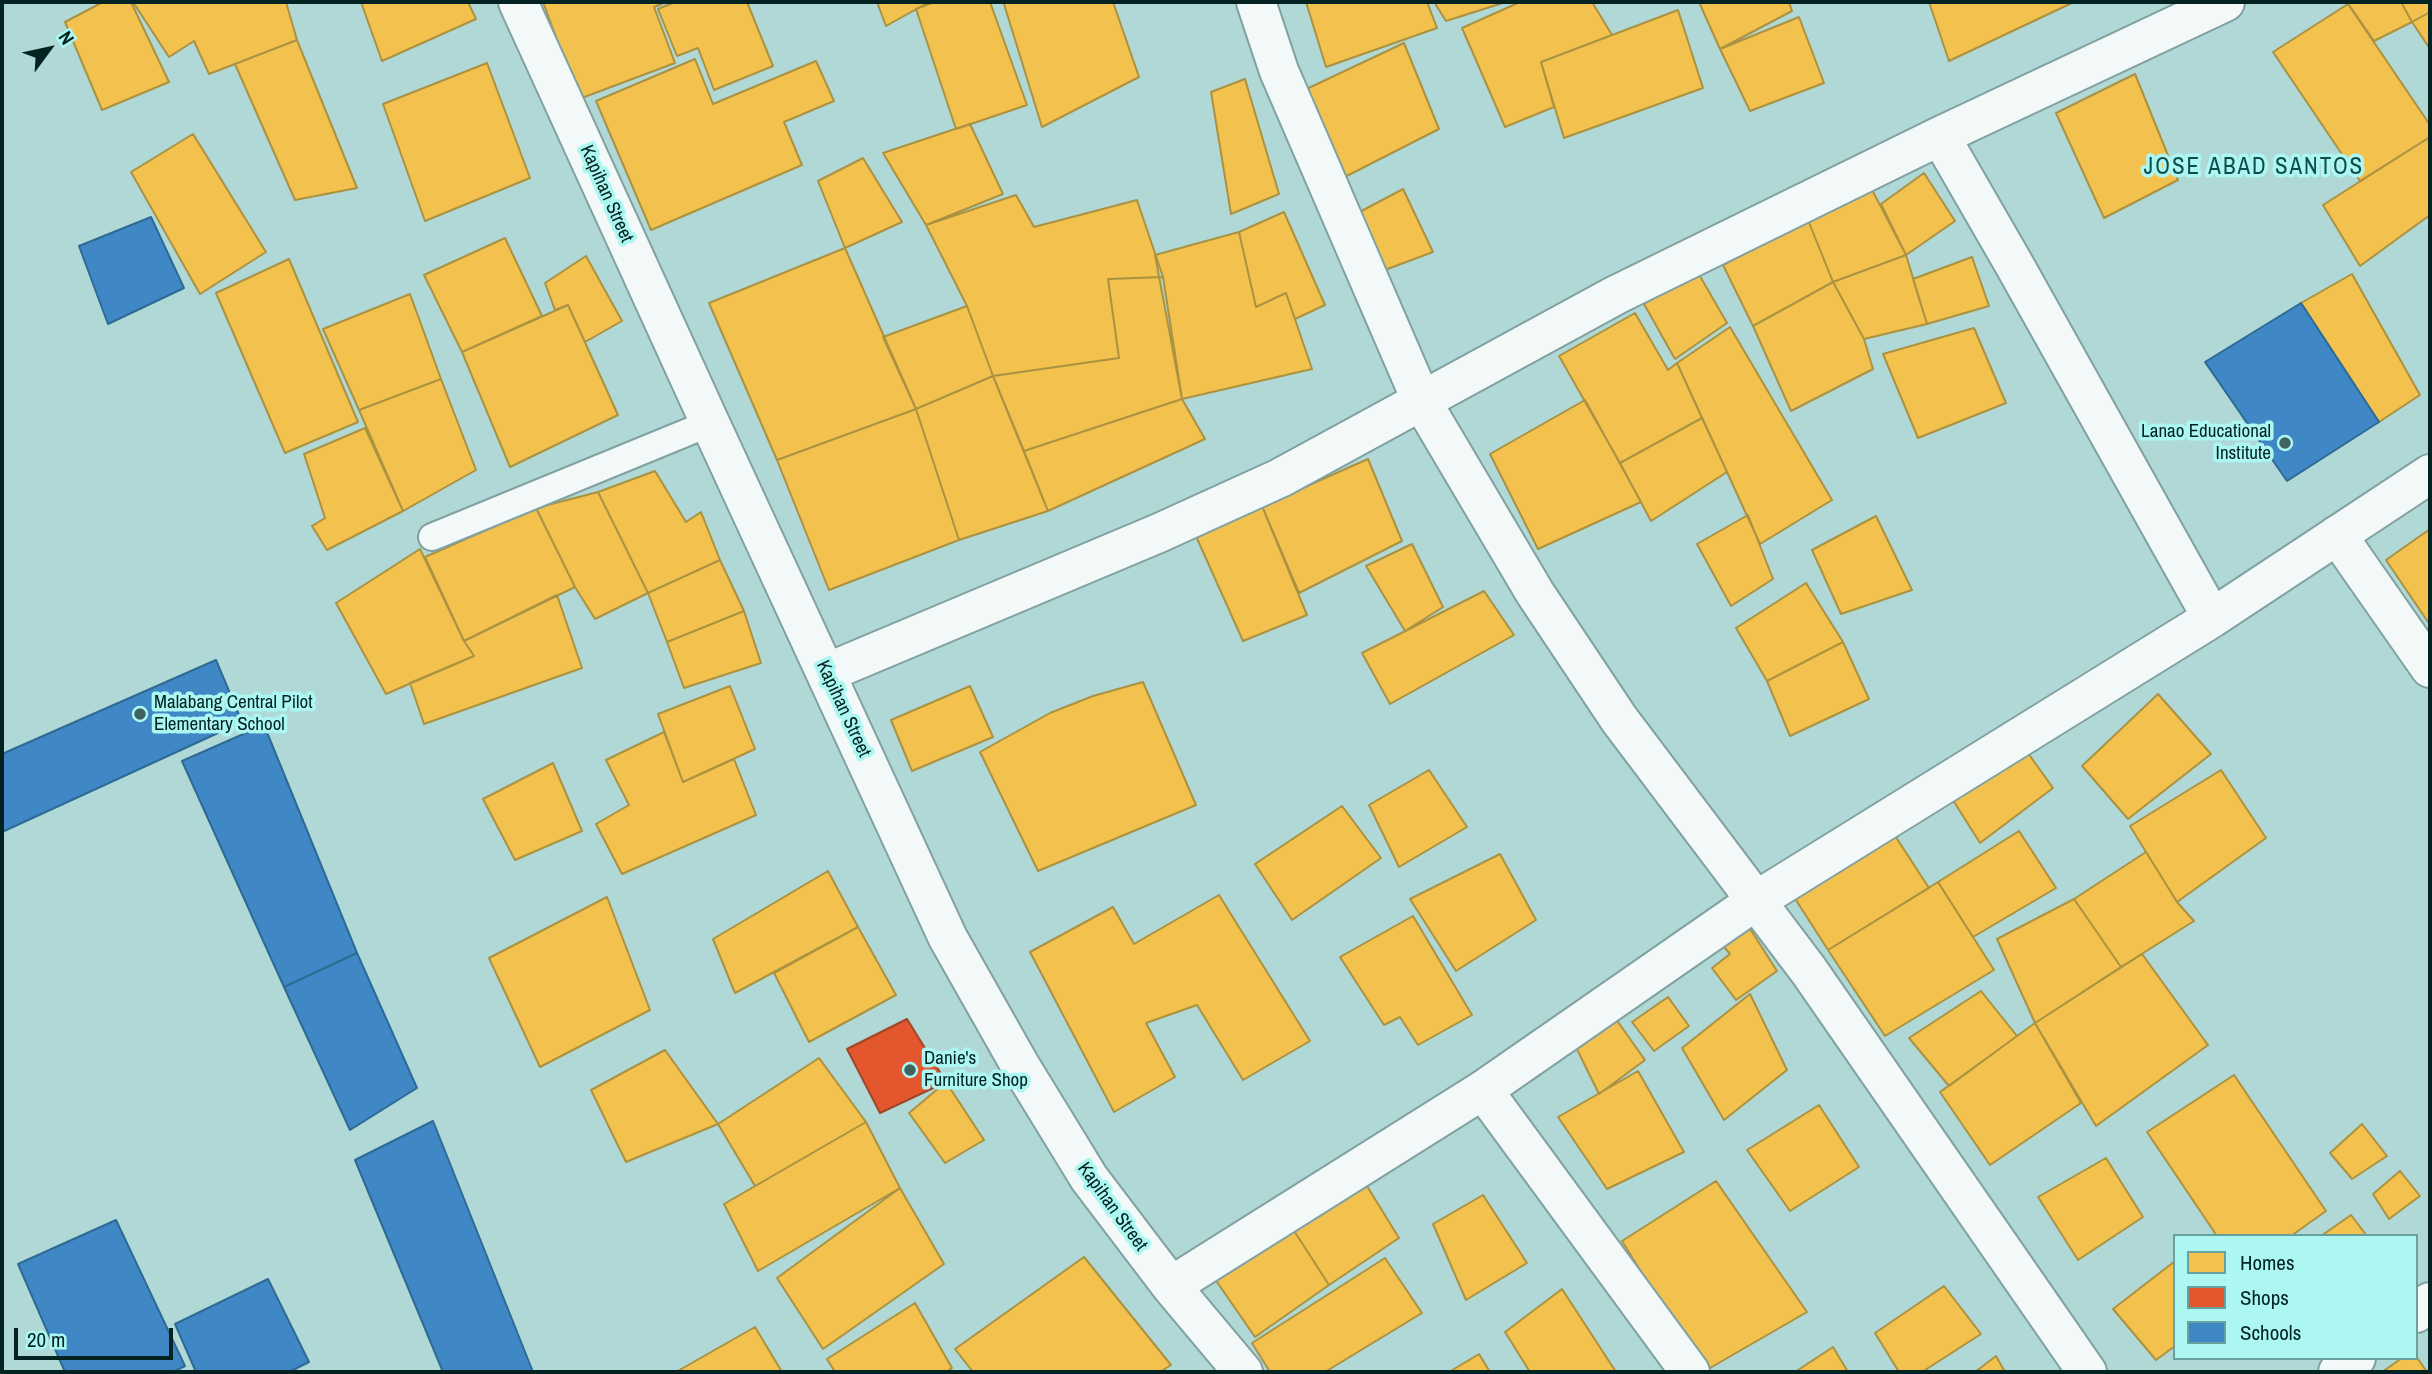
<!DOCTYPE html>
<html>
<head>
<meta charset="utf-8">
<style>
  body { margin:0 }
  #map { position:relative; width:2432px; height:1374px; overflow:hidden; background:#b0d8d6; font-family:"Archivo Narrow",sans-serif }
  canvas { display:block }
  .frame { position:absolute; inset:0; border:4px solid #032322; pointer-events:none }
  .legend { position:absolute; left:2173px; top:1234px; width:245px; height:126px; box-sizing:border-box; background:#acf7f2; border:2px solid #68a29f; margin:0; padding:9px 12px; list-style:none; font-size:21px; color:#032322 }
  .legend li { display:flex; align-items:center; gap:14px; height:35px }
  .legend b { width:35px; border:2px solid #68a29f }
  .north { position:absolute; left:14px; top:14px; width:70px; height:70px; -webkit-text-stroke:5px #acf7f2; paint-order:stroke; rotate:57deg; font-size:19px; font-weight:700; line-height:28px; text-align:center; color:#032322 }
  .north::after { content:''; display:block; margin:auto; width:24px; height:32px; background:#032322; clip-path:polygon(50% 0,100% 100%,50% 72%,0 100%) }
  .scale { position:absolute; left:14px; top:1328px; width:159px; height:32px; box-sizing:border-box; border:4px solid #032322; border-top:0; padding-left:9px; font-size:21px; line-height:24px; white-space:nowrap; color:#032322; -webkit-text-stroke:5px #acf7f2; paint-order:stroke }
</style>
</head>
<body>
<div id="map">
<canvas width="2432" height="1374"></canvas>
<div class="frame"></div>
<ul class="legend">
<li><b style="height:19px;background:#f2c14e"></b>Homes</li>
<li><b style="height:19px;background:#e4572e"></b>Shops</li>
<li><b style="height:19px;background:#3f88c5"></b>Schools</li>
</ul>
<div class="north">N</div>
<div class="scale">20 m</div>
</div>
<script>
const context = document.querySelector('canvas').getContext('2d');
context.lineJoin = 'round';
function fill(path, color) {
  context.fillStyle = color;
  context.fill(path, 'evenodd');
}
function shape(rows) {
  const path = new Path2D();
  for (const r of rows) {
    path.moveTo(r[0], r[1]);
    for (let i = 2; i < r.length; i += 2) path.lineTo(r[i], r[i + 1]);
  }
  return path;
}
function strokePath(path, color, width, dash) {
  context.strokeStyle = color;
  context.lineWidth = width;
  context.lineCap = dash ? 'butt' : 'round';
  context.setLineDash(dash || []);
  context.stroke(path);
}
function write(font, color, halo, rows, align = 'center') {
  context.font = font + ' "Archivo Narrow",sans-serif';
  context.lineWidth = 7;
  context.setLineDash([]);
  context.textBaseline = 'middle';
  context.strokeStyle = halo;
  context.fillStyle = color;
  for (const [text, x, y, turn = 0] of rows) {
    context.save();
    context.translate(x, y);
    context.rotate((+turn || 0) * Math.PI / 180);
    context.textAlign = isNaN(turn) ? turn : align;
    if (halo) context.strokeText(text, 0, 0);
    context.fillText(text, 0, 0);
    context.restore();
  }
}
const homes = shape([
  [103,2,131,2,169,82,102,110,65,22,103,2],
  [133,2,286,2,297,40,209,74,194,41,169,57,133,2],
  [361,2,468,2,476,19,382,61,361,2],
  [543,2,661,2,662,4,654,7,675,63,579,99,543,2],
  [675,2,747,2,773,66,714,90,698,48,677,56,658,9,675,2],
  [877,2,929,2,886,26,877,2],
  [934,2,990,2,1027,105,956,129,916,9,934,2],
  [1008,2,1113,2,1139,77,1042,127,1004,4,1008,2],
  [1306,2,1427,2,1437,28,1326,67,1306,2],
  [1434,2,1506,2,1446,21,1434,2],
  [1520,2,1592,2,1612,35,1541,62,1554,107,1505,127,1462,28,1520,2],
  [1699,2,1789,2,1792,11,1720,49,1699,2],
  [1929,2,2074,2,1949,61,1929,2],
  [2347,2,2401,2,2412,22,2374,41,2347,2],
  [2401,2,2430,2,2430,12,2412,22,2401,2],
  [2348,4,2430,125,2430,137,2360,181,2273,52,2348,4],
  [1678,10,1703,88,1564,138,1541,62,1678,10],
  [2430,12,2430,49,2412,22,2430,12],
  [1799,17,1824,83,1750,111,1720,49,1799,17],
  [297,40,357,188,295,200,235,64,297,40],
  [1404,43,1439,129,1331,184,1298,93,1404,43],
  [695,59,713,104,816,61,834,101,784,122,802,165,651,230,596,101,695,59],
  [487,63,530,178,425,221,383,104,487,63],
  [2135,74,2178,180,2104,218,2056,113,2135,74],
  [1245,79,1279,194,1231,214,1211,92,1245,79],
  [970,124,1003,194,926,225,883,153,970,124],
  [193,134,266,252,200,294,131,172,193,134],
  [2430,137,2430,215,2360,266,2323,205,2430,137],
  [863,158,902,222,845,248,818,181,863,158],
  [1924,173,1955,221,1906,255,1881,204,1924,173],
  [1869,184,1906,255,1833,282,1808,220,1869,184],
  [1403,189,1433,252,1374,274,1352,216,1403,189],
  [1016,195,1034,227,1137,200,1163,277,1108,279,1119,358,993,376,967,306,926,225,1016,195],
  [1284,212,1325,305,1295,319,1286,293,1256,307,1239,232,1284,212],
  [1808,220,1833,282,1753,326,1723,265,1808,220],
  [1239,232,1256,307,1286,293,1312,369,1182,399,1155,255,1239,232],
  [505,238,542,316,462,352,424,275,505,238],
  [845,248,916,409,777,460,709,303,845,248],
  [1906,255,1927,324,1864,339,1833,282,1906,255],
  [586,256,622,321,585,342,568,305,555,310,545,283,586,256],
  [1972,257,1989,306,1927,324,1913,279,1972,257],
  [289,259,358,422,285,453,216,293,289,259],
  [1697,271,1727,323,1675,359,1644,304,1697,271],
  [2352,274,2420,395,2379,422,2301,303,2352,274],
  [1163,277,1182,399,1024,451,993,376,1119,358,1108,279,1163,277],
  [1833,282,1864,339,1873,369,1791,411,1753,326,1833,282],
  [410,294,441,379,359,410,323,329,410,294],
  [568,305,618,415,510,467,462,352,568,305],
  [967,306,993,376,916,409,883,337,967,306],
  [1635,313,1668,370,1677,363,1702,418,1620,463,1559,356,1635,313],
  [1730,327,1832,500,1760,544,1677,363,1730,327],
  [1974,328,2006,403,1918,438,1883,354,1974,328],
  [993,376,1048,511,959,540,916,409,993,376],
  [441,379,476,470,403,511,359,410,441,379],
  [1182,399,1205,439,1048,511,1024,451,1182,399],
  [1585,400,1641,502,1538,549,1490,454,1585,400],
  [916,409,959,540,829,590,777,460,916,409],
  [1702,418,1727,472,1651,521,1620,463,1702,418],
  [365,428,403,511,327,550,312,526,325,518,304,454,365,428],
  [1368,459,1402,541,1299,593,1262,506,1368,459],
  [655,471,686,522,701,512,720,560,648,593,598,492,655,471],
  [598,492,648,593,595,619,575,587,536,508,598,492],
  [1262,506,1307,615,1243,641,1195,534,1262,506],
  [536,508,575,587,464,641,425,557,536,508],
  [1748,515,1773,579,1731,606,1697,544,1748,515],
  [1876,516,1912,590,1841,614,1812,550,1876,516],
  [2430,529,2430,625,2386,560,2430,529],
  [1412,544,1443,607,1405,631,1366,566,1412,544],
  [420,549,464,641,474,656,386,694,336,603,420,549],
  [720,560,744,611,667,642,648,593,720,560],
  [1806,583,1843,642,1767,681,1736,628,1806,583],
  [1484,591,1514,635,1390,704,1362,653,1484,591],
  [557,595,582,668,424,724,410,683,474,656,464,641,557,595],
  [744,611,761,663,684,688,667,642,744,611],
  [1843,642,1869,699,1790,736,1767,681,1843,642],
  [1143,682,1196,805,1038,871,980,752,1050,713,1093,696,1143,682],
  [730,686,755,749,683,782,658,714,730,686],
  [970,686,993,737,912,771,891,720,970,686],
  [2158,694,2211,754,2128,819,2082,766,2158,694],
  [664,732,683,782,734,759,756,815,622,874,596,824,629,805,606,760,664,732],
  [2028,753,2053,788,1980,843,1951,797,2028,753],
  [553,763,582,831,515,860,483,799,553,763],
  [1429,770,1467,827,1399,867,1369,805,1429,770],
  [2221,770,2266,838,2177,902,2130,826,2221,770],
  [1342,806,1381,858,1292,920,1255,864,1342,806],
  [1890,828,1929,888,1828,950,1794,897,1890,828],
  [2019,831,2056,888,1973,937,1938,882,2019,831],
  [2146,852,2177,902,2194,921,2121,967,2074,899,2146,852],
  [1500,854,1536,920,1456,971,1410,899,1500,854],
  [828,871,858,927,735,993,713,939,828,871],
  [1938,882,1994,970,1885,1036,1828,950,1938,882],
  [1219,895,1310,1041,1243,1080,1197,1005,1146,1023,1175,1077,1114,1112,1030,952,1113,907,1134,944,1219,895],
  [607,897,650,1010,540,1067,489,958,607,897],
  [2074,899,2121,967,2035,1023,1997,939,2074,899],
  [1413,916,1472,1015,1418,1045,1400,1017,1384,1025,1340,957,1413,916],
  [1747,924,1777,971,1736,1000,1712,968,1730,954,1719,941,1747,924],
  [858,927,896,995,809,1042,774,973,858,927],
  [2142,954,2208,1045,2096,1126,2035,1023,2142,954],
  [1981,991,2017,1036,1949,1086,1909,1038,1981,991],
  [1750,994,1787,1070,1724,1120,1682,1048,1750,994],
  [1668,997,1689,1026,1654,1051,1632,1022,1668,997],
  [1608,1008,1645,1060,1599,1094,1569,1033,1608,1008],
  [2035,1023,2081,1103,1990,1165,1940,1092,2035,1023],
  [665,1050,718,1124,626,1162,591,1090,665,1050],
  [819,1058,866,1122,755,1186,718,1124,819,1058],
  [1638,1071,1684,1152,1607,1189,1558,1117,1638,1071],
  [2234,1075,2326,1211,2291,1236,2217,1236,2147,1132,2234,1075],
  [946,1082,984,1140,945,1163,909,1113,946,1082],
  [1819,1105,1859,1167,1790,1211,1747,1150,1819,1105],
  [866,1122,900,1188,758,1271,724,1204,866,1122],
  [2362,1124,2387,1156,2352,1179,2330,1153,2362,1124],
  [2106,1158,2143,1217,2078,1260,2038,1197,2106,1158],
  [2400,1171,2420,1196,2389,1219,2373,1194,2400,1171],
  [1362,1178,1399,1238,1329,1285,1291,1226,1362,1178],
  [1716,1181,1807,1312,1703,1372,1622,1241,1716,1181],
  [900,1188,944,1264,823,1349,777,1278,900,1188],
  [1483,1195,1527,1263,1466,1300,1433,1224,1483,1195],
  [2351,1215,2367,1236,2321,1236,2351,1215],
  [1291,1226,1329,1285,1255,1337,1208,1269,1291,1226],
  [1084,1257,1171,1365,1160,1372,973,1372,955,1349,1084,1257],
  [1385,1258,1422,1313,1325,1372,1270,1372,1252,1343,1385,1258],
  [2175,1261,2175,1346,2156,1360,2113,1309,2175,1261],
  [1944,1286,1981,1334,1922,1372,1899,1372,1875,1333,1944,1286],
  [1562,1289,1616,1372,1530,1372,1505,1332,1562,1289],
  [915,1303,952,1368,946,1372,835,1372,827,1359,915,1303],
  [755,1327,782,1372,676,1372,755,1327],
  [1833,1347,1848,1372,1795,1372,1833,1347],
  [1479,1354,1490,1372,1449,1372,1479,1354],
  [1996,1356,2005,1372,1975,1372,1996,1356],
  [2416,1356,2427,1372,2382,1372,2402,1358,2416,1358,2416,1356]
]);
fill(homes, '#f2c14e');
strokePath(homes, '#aa9241', 2);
const shops = shape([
  [907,1019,946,1082,880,1113,847,1049,907,1019]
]);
fill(shops, '#e4572e');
strokePath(shops, '#a0472a', 2);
const schools = shape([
  [151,217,184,288,108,324,79,246,151,217],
  [2301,303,2379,422,2287,481,2205,362,2301,303],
  [216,660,242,722,2,832,2,754,216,660],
  [264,725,357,953,284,987,182,761,264,725],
  [357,953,417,1088,350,1130,284,987,357,953],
  [433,1121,533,1372,443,1372,355,1160,433,1121],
  [116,1220,185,1366,173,1372,65,1372,18,1264,116,1220],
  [268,1279,309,1362,289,1372,196,1372,175,1324,268,1279]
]);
fill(schools, '#3f88c5');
strokePath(schools, '#2d6a94', 2);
const service = shape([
  [432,537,710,423]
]);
const minor = shape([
  [518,2,710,423,948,938,1021,1067,1089,1178,1171,1286,1243,1372],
  [1256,2,1279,71,1422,402,1535,593,1619,719,1809,971,2087,1372],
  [1940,136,2015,266,2212,618],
  [2337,535,2430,668],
  [826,673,1159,533,1280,478,1616,295,1940,136,2225,2],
  [1483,1090,1690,1372],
  [1171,1286,1483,1090,1757,900,2212,618,2430,474],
  [2416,1313,2430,1302],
  [2338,1372,2356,1358]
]);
strokePath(service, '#81a1a0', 30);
strokePath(minor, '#81a1a0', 42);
strokePath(service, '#f3f9f9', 26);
strokePath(minor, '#f3f9f9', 38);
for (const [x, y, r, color] of [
  [2285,443,7,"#406261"],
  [140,714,7,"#406261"],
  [910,1070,7,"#406261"]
]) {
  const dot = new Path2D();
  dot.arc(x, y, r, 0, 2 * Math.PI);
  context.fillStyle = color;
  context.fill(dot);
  strokePath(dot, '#acf7f2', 2.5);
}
write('19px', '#032322', '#acf7f2', [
  ["Kapihan Street",606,194,66],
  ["Kapihan Street",843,709,65],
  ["Kapihan Street",1112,1207,54]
]);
write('19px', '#032322', '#acf7f2', [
  ["Lanao Educational",2271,432,"right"],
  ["Institute",2271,454,"right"],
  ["Malabang Central Pilot",154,703],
  ["Elementary School",154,725],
  ["Danie's",924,1059],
  ["Furniture Shop",924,1081]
], 'left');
context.letterSpacing = '2px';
write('23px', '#104d4a', '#acf7f2', [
  ["JOSE ABAD SANTOS",2254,168]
]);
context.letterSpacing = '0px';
</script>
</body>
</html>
